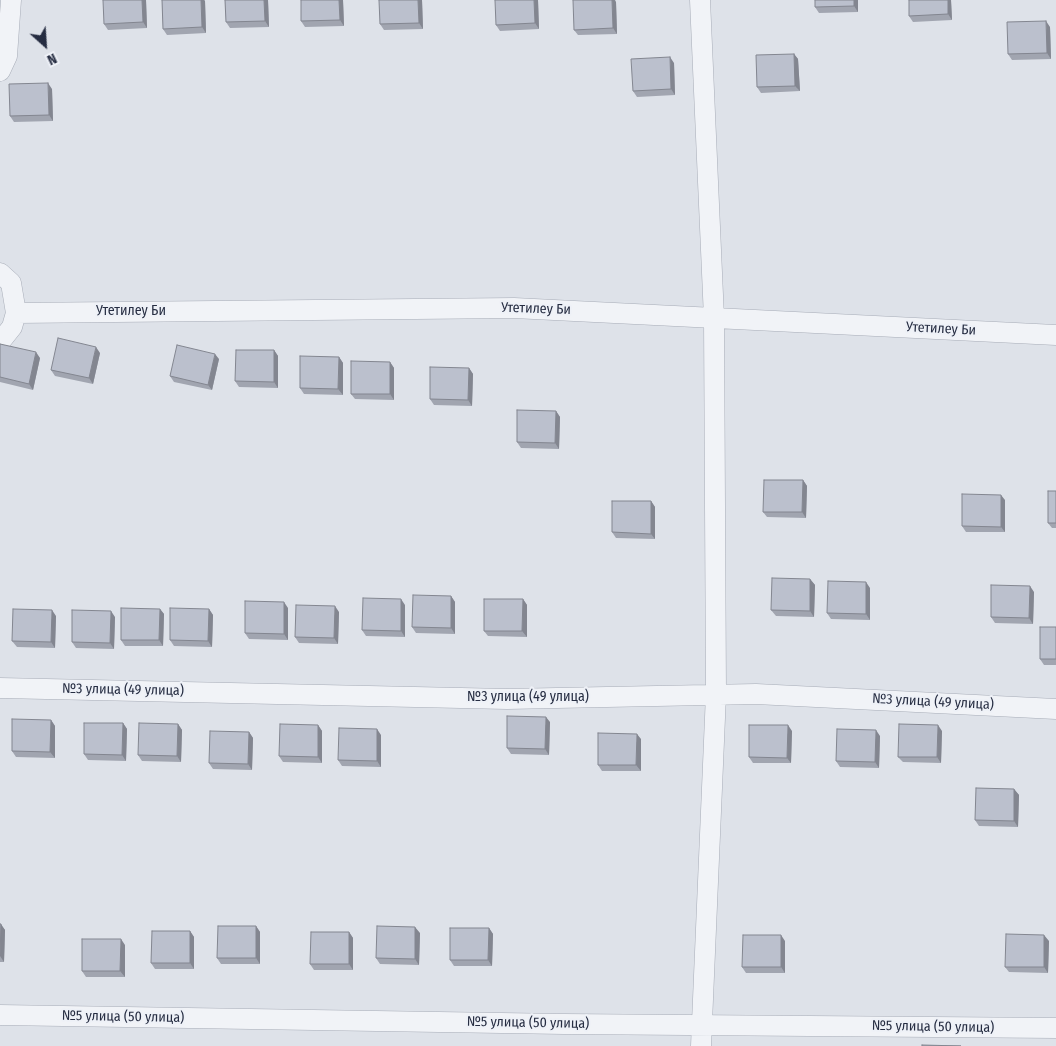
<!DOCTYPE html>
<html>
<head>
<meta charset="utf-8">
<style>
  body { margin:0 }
  #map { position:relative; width:1056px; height:1046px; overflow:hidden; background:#dee2e9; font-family:"Fira Sans Condensed",sans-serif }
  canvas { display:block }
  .north { position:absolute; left:20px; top:20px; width:50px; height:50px; -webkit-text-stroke:4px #eef1f7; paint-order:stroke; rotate:154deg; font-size:14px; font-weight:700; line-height:20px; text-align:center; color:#262d42 }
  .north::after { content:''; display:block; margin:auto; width:18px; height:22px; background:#262d42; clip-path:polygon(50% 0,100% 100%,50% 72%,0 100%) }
</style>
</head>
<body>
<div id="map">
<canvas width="1056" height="1046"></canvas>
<div class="north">N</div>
</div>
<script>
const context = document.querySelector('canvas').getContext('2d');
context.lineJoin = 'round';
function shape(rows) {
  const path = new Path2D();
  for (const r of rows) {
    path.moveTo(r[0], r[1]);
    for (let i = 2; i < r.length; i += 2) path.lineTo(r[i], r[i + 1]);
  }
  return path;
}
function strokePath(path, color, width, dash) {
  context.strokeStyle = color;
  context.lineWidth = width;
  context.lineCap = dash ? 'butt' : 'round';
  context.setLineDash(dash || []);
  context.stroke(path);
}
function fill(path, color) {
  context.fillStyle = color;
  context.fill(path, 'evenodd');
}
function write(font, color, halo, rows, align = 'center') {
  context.font = font + ' "Fira Sans Condensed",sans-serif';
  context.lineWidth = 4;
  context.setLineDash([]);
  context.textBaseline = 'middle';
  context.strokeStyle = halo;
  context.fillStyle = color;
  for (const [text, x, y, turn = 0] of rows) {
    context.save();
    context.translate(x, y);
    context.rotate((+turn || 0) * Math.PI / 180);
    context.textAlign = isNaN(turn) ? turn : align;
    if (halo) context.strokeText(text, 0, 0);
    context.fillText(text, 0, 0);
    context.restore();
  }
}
const minor = shape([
  [700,0,714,318,716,694,701,1046],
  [0,71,7,56,11,0],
  [0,273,11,283,16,313,12,327,0,342],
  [16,313,514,308,1056,335],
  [0,688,507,699,756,694,1056,709],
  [0,1015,564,1024,1056,1028]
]);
strokePath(minor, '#a7acb7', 21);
strokePath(minor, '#f1f3f7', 20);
fill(shape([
  [146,0,147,28,108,30,104,24],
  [162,0,204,0,205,1,206,33,167,35,163,29],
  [225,0,268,0,269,27,230,28,226,22],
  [301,0,343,0,344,26,305,27,301,21],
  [422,0,423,29,384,30,380,24],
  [538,0,539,29,500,31,496,25],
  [858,0,858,12,819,13,815,7],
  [909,0,951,0,952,20,913,22,909,16],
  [616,2,617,34,578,35,574,30],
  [1050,27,1051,59,1012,60,1008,54],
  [794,54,798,59,800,91,761,93,757,87],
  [674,63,675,95,637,97,633,91],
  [52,89,53,121,14,122,10,116],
  [0,344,40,358,33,390,0,382],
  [274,350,278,356,278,388,239,387,235,381],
  [100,353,93,384,55,376,51,370],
  [339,357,343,363,343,395,304,394,300,388],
  [219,359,212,390,174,382,170,376],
  [390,362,394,368,394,400,355,399,351,394],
  [469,368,473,374,472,406,434,405,430,399],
  [556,411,560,417,559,449,521,448,517,442],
  [803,480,807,486,806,518,767,517,763,512],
  [1056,491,1056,528,1052,528,1048,523],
  [1005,500,1005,532,966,532,962,526],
  [651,501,655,507,655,539,616,538,612,532],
  [810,579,815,585,814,617,776,616,771,610],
  [870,588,870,620,831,619,827,613],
  [1034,592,1033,624,995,623,991,617],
  [451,596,455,602,455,634,416,633,412,627],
  [523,599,527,605,527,637,488,636,484,631],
  [405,605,405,637,366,636,362,630],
  [288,608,288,640,249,639,245,633],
  [160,609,164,614,163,646,125,646,121,640],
  [209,609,213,615,212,647,174,646,170,640],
  [339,612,338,644,299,643,295,637],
  [56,616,55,648,17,647,12,641],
  [115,617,114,649,76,648,72,642],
  [1056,627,1056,665,1044,665,1040,659],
  [51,720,55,726,55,758,16,757,12,751],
  [550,722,549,755,511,754,507,748],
  [123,723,127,729,126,761,88,760,84,754],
  [178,724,182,730,181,762,142,761,138,755],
  [318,725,322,731,322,763,283,762,279,756],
  [792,731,791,763,753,763,749,757],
  [942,731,941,763,903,762,898,757],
  [249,732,253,738,252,770,213,769,209,763],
  [381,735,381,767,342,766,338,760],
  [880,736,879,768,840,767,836,761],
  [641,739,641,771,602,771,598,765],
  [1014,789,1019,795,1018,827,979,826,975,820],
  [0,924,5,930,4,962,0,962],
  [256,926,260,932,260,964,221,964,217,958],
  [489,928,493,934,492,966,454,966,450,960],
  [190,931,194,937,194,969,155,969,151,963],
  [349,932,353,938,353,970,314,970,310,964],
  [420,933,419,965,380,964,376,958],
  [785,941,785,973,746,973,742,967],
  [1049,941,1048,973,1009,972,1005,967],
  [125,945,125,977,86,977,82,971]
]), '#a1a5b0');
fill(shape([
  [142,0,146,0,147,28,143,22],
  [201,0,204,0,205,1,206,33,202,27],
  [264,0,268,0,269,27,265,21],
  [339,0,343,0,344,26,340,20],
  [418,0,422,0,423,29,419,23],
  [534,0,538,0,539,29,535,23],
  [612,0,615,0,616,2,617,34,613,28],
  [854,0,858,0,858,12,854,6],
  [948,0,951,0,952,20,948,14],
  [1046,21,1050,27,1051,59,1047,53],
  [794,54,798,59,800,91,795,86],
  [670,57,674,63,675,95,671,89],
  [48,83,52,89,53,121,49,115],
  [96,347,100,353,93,384,89,378],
  [274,350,278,356,278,388,274,382],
  [36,352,40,358,33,390,29,384],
  [215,354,219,359,212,390,208,385],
  [339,357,343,363,343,395,338,389],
  [390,362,394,368,394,400,390,394],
  [469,368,473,374,472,406,468,400],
  [556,411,560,417,559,449,555,443],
  [803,480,807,486,806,518,802,512],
  [1001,495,1005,500,1005,532,1001,527],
  [651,501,655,507,655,539,651,534],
  [810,579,815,585,814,617,810,611],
  [866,582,870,588,870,620,866,614],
  [1030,586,1034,592,1033,624,1029,618],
  [451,596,455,602,455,634,451,628],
  [401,599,405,605,405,637,401,631],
  [523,599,527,605,527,637,522,631],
  [284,602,288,608,288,640,284,634],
  [335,606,339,612,338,644,334,638],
  [160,609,164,614,163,646,159,640],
  [209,609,213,615,212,647,208,641],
  [52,610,56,616,55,648,51,642],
  [111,611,115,617,114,649,110,643],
  [546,717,550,722,549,755,545,749],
  [51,720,55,726,55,758,50,752],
  [123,723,127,729,126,761,122,755],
  [178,724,182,730,181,762,177,756],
  [318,725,322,731,322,763,318,757],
  [788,725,792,731,791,763,787,758],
  [938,725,942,731,941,763,937,757],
  [377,729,381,735,381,767,377,761],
  [876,730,880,736,879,768,875,762],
  [249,732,253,738,252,770,248,764],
  [637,734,641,739,641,771,636,765],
  [1014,789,1019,795,1018,827,1014,821],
  [1,924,5,930,4,962,0,956],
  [256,926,260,932,260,964,256,958],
  [415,927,420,933,419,965,415,959],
  [489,928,493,934,492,966,488,960],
  [190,931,194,937,194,969,190,963],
  [349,932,353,938,353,970,349,964],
  [781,935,785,941,785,973,781,967],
  [1044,935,1049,941,1048,973,1044,967],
  [121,939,125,945,125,977,120,971]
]), '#838690');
const building = shape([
  [103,0,142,0,143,22,104,24,103,0],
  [162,0,201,0,202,27,163,29,162,0],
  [225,0,264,0,265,21,226,22,225,0],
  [301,0,339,0,340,20,301,21,301,0],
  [379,0,418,0,419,23,380,24,379,0],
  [495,0,534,0,535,23,496,25,495,0],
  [573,0,612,0,613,28,574,30,573,0],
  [815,0,854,0,854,6,815,7,815,0],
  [909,0,948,0,948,14,909,16,909,0],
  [1046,21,1047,53,1008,54,1007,22,1046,21],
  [794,54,795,86,757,87,756,55,794,54],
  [670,57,671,89,633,91,631,59,670,57],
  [48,83,49,115,10,116,9,84,48,83],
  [58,338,96,347,89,378,51,370,58,338],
  [0,344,36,352,29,384,0,377,0,344],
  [177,345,215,354,208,385,170,376,177,345],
  [236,350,274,350,274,382,235,381,236,350],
  [300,356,339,357,338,389,300,388,300,356],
  [351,361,390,362,390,394,351,394,351,361],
  [430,367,469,368,468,400,430,399,430,367],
  [517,410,556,411,555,443,517,442,517,410],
  [764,480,803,480,802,512,763,512,764,480],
  [1048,491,1056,491,1056,523,1048,523,1048,491],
  [962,494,1001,495,1001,527,962,526,962,494],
  [612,501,651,501,651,534,612,532,612,501],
  [772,578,810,579,810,611,771,610,772,578],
  [828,581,866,582,866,614,827,613,828,581],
  [991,585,1030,586,1029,618,991,617,991,585],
  [413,595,451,596,451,628,412,627,413,595],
  [363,598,401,599,401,631,362,630,363,598],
  [484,599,523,599,522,631,484,631,484,599],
  [245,601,284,602,284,634,245,633,245,601],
  [296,605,335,606,334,638,295,637,296,605],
  [121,608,160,609,159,640,121,640,121,608],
  [170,608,209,609,208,641,170,640,170,608],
  [13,609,52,610,51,642,12,641,13,609],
  [72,610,111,611,110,643,72,642,72,610],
  [1040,627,1056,627,1056,659,1040,659,1040,627],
  [507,716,546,717,545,749,507,748,507,716],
  [12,719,51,720,50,752,12,751,12,719],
  [84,723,123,723,122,755,84,754,84,723],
  [139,723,178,724,177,756,138,755,139,723],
  [280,724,318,725,318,757,279,756,280,724],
  [899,724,938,725,937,757,898,757,899,724],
  [749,725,788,725,787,758,749,757,749,725],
  [339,728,377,729,377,761,338,760,339,728],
  [837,729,876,730,875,762,836,761,837,729],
  [210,731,249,732,248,764,209,763,210,731],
  [598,733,637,734,636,765,598,765,598,733],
  [976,788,1014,789,1014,821,975,820,976,788],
  [0,924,1,924,0,956,0,924],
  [218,926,256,926,256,958,217,958,218,926],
  [377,926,415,927,415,959,376,958,377,926],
  [450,928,489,928,488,960,450,960,450,928],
  [152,931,190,931,190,963,151,963,152,931],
  [311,932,349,932,349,964,310,964,311,932],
  [1006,934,1044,935,1044,967,1005,967,1006,934],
  [743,935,781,935,781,967,742,967,743,935],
  [82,939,121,939,120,971,82,971,82,939],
  [922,1045,961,1046,922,1046,922,1045]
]);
fill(building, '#bbc0cd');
strokePath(building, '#838690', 1);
write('14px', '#262d42', '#eef1f7', [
  ["Утетилеу Би",536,309,2],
  ["Утетилеу Би",131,311],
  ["Утетилеу Би",941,329,3],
  ["№3 улица (49 улица)",123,690,1],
  ["№3 улица (49 улица)",528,697],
  ["№3 улица (49 улица)",933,702,3],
  ["№5 улица (50 улица)",123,1017,1],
  ["№5 улица (50 улица)",528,1023,1],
  ["№5 улица (50 улица)",933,1027,1]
]);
</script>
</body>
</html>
